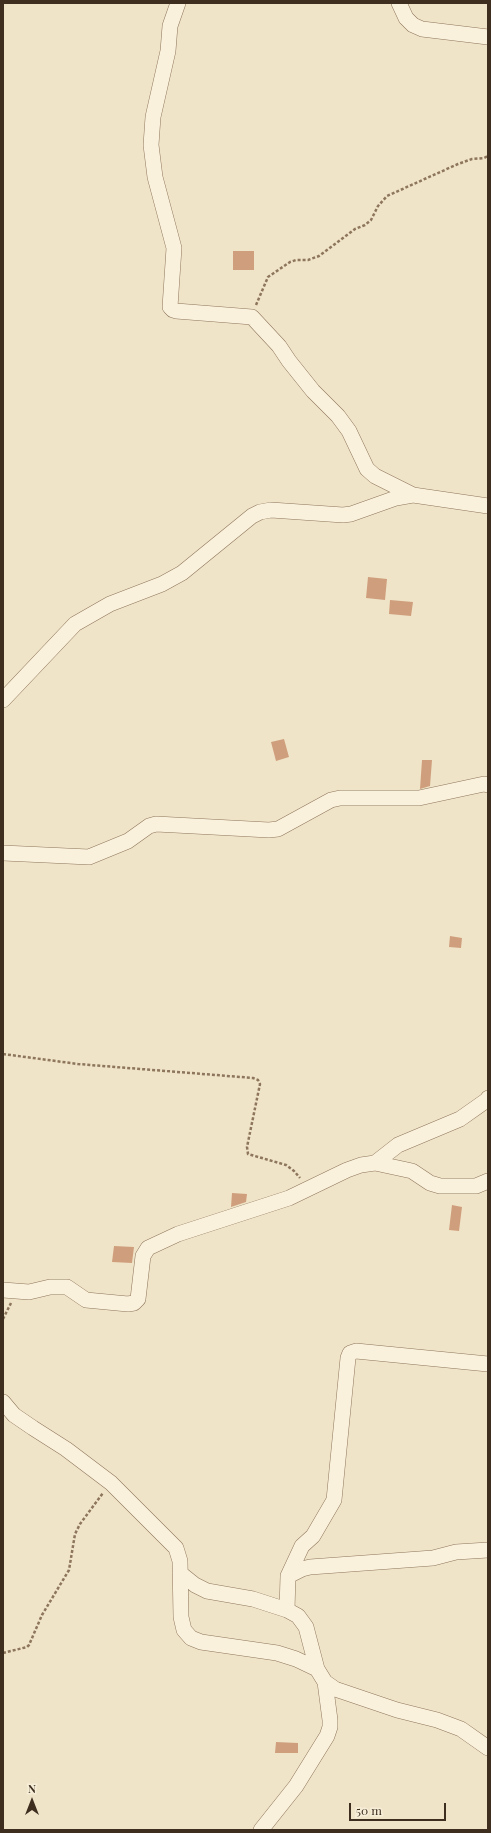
<!DOCTYPE html>
<html>
<head>
<meta charset="utf-8">
<style>
  body { margin:0 }
  #map { position:relative; width:491px; height:1833px; overflow:hidden; background:#f0e4c8; font-family:"Playfair Display",serif }
  canvas { display:block }
  .frame { position:absolute; inset:0; border:4px solid #3d2e20; pointer-events:none }
  .north { position:absolute; left:12px; top:1781px; width:40px; height:40px; -webkit-text-stroke:3px #f7eed8; paint-order:stroke; rotate:0deg; font-size:11px; font-weight:700; line-height:16px; text-align:center; color:#3d2e20 }
  .north::after { content:''; display:block; margin:auto; width:14px; height:18px; background:#3d2e20; clip-path:polygon(50% 0,100% 100%,50% 72%,0 100%) }
  .scale { position:absolute; left:349px; top:1803px; width:97px; height:18px; box-sizing:border-box; border:2px solid #3d2e20; border-top:0; padding-left:5px; font-size:12px; line-height:14px; white-space:nowrap; color:#3d2e20; -webkit-text-stroke:3px #f7eed8; paint-order:stroke }
</style>
</head>
<body>
<div id="map">
<canvas width="491" height="1833"></canvas>
<div class="frame"></div>
<div class="north">N</div>
<div class="scale">50 m</div>
</div>
<script>
const context = document.querySelector('canvas').getContext('2d');
context.lineJoin = 'round';
function fill(path, color) {
  context.fillStyle = color;
  context.fill(path, 'evenodd');
}
function shape(rows) {
  const path = new Path2D();
  for (const r of rows) {
    path.moveTo(r[0], r[1]);
    for (let i = 2; i < r.length; i += 2) path.lineTo(r[i], r[i + 1]);
  }
  return path;
}
function strokePath(path, color, width, dash) {
  context.strokeStyle = color;
  context.lineWidth = width;
  context.lineCap = dash ? 'butt' : 'round';
  context.setLineDash(dash || []);
  context.stroke(path);
}
fill(shape([
  [233,251,254,251,254,270,233,270],
  [368,577,387,579,385,600,366,598],
  [390,600,413,602,411,616,389,614],
  [284,739,289,757,276,761,271,742],
  [422,760,432,760,430,786,420,789],
  [450,936,462,938,461,948,449,947],
  [232,1193,247,1194,246,1202,231,1207],
  [452,1205,462,1207,459,1231,449,1230],
  [114,1246,134,1247,132,1263,112,1262],
  [276,1742,298,1743,298,1753,275,1753]
]), '#cf9f7d');
const street = shape([
  [178,3,170,26,168,51,153,117,151,145,155,177,174,248,170,307,173,310,176,311,252,317,279,346,289,361,313,391,338,416,349,431,367,469,375,476,413,495],
  [399,3,406,18,413,25,422,29,488,37],
  [3,700,75,624,110,604,162,584,182,573,252,516,260,512,271,510,343,515,351,514,396,498,413,495,488,506],
  [3,853,89,857,128,841,149,826,156,824,269,830,278,829,331,800,340,798,419,798,484,784,488,785],
  [375,1163,398,1145,460,1119,487,1100,488,1098],
  [3,1290,29,1292,50,1287,67,1287,86,1300,128,1304,134,1303,138,1299,143,1256,148,1248,178,1234,289,1198,347,1170,361,1165,375,1163,412,1171,430,1183,440,1186,476,1186,488,1181],
  [3,1402,14,1415,33,1428,66,1449,111,1483,176,1548,180,1561,181,1617,184,1630,191,1638,201,1642,277,1653,296,1659,317,1669,325,1682,335,1689,397,1710,437,1720,461,1729,488,1748],
  [180,1573,195,1585,207,1591,253,1599,287,1610,298,1616,306,1627,317,1669],
  [288,1576,302,1546,313,1536,334,1500,348,1358,350,1353,356,1351,488,1364],
  [287,1610,288,1576,302,1569,310,1567,433,1558,456,1552,488,1550],
  [261,1830,296,1786,327,1736,330,1727,330,1720,325,1682]
]);
strokePath(street, '#8d765c', 16);
strokePath(shape([
  [256,305,268,277,290,262,296,260,308,260,319,256,355,229,365,225,371,220,378,206,387,196,458,164,472,159,484,158,488,156],
  [3,1054,78,1064,253,1078,258,1080,260,1084,247,1147,248,1154,286,1165,294,1171,300,1178],
  [3,1319,11,1303],
  [3,1653,27,1647,29,1645,42,1615,69,1570,75,1534,80,1524,103,1493]
]), '#8d765c', 2.5, [3, 2]);
strokePath(street, '#faf1dc', 15);
</script>
</body>
</html>
